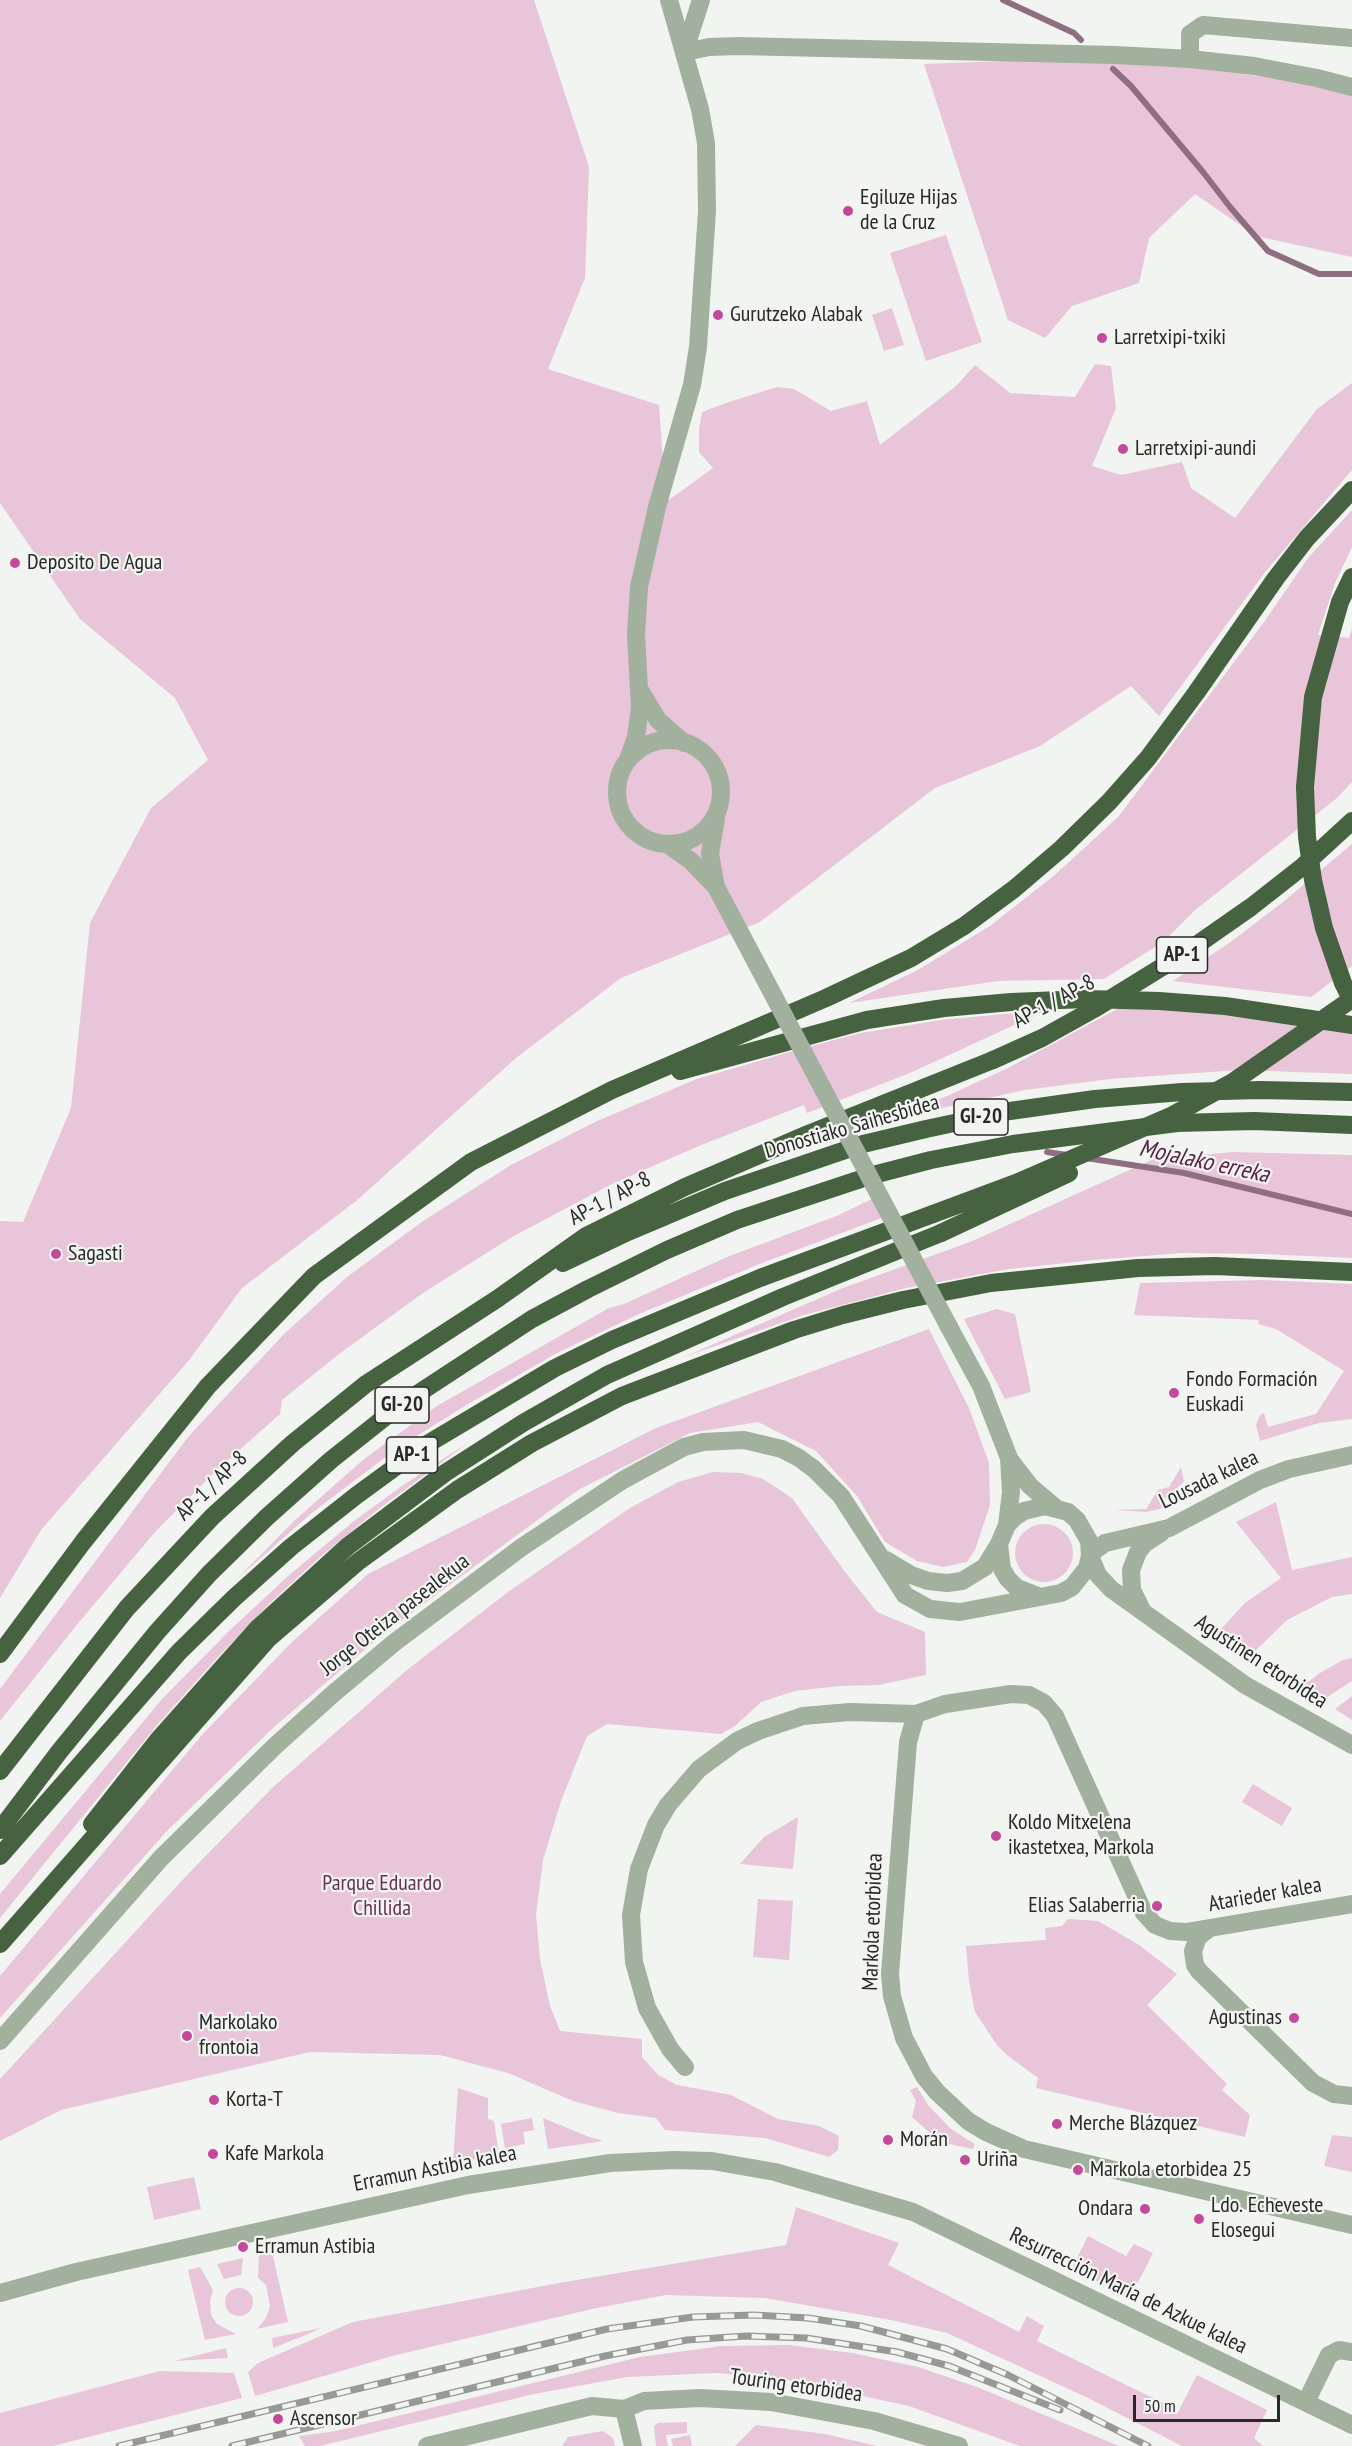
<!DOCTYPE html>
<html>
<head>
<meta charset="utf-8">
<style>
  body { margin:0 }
  #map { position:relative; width:1352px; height:2446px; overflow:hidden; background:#f1f4f0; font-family:"PT Sans Narrow",sans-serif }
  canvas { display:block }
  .scale { position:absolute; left:1133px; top:2395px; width:147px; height:27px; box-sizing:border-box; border:3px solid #292a28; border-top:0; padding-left:8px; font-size:18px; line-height:21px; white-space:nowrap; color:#292a28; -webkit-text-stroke:4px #f1f4f0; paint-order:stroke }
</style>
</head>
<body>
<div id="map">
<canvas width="1352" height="2446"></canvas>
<div class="scale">50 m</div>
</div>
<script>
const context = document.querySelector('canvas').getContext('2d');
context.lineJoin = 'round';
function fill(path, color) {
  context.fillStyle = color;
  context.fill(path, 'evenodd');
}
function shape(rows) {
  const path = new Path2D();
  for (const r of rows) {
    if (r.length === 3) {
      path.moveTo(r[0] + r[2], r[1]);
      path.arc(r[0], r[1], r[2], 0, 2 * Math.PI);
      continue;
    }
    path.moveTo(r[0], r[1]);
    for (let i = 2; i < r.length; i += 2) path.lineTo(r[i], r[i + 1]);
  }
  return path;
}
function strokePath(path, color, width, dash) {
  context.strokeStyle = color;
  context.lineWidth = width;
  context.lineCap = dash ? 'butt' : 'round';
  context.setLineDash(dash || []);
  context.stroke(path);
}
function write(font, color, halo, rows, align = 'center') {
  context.font = font + ' "PT Sans Narrow",sans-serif';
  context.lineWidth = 4.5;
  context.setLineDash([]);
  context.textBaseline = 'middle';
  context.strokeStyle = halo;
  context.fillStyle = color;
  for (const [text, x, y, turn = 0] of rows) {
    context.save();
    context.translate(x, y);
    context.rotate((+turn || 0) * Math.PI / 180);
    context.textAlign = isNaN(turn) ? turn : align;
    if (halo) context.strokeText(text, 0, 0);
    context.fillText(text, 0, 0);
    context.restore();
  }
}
fill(shape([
  [0,0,534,0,589,167,585,278,548,369,659,405,666,502,713,468,699,452,699,429,702,412,726,403,777,387,794,389,831,411,867,401,880,445,956,386,975,365,1010,393,1075,397,1095,364,1111,366,1116,408,1092,466,1121,475,1182,462,1191,488,1235,518,1317,409,1352,383,1352,470,1266,571,1159,716,1131,686,1040,746,935,788,760,922,621,978,516,1058,356,1201,242,1288,190,1359,41,1530,0,1598,0,1221,23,1222,71,1108,90,923,151,808,208,760,175,698,80,619,0,503],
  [1107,57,1352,88,1352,257,1256,236,1195,194,1149,238,1139,283,1072,306,1045,338,1008,320,924,64],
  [946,235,982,342,926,361,890,253],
  [892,308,904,345,884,351,872,315],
  [1352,510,1352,547,1335,583,1318,635,1349,638,1352,628,1352,782,1337,798,1194,911,1163,942,1104,979,998,981,849,1003,916,971,990,926,1056,874,1119,816,1264,622,1308,558],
  [1352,844,1352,966,1311,997,1173,981,1232,941,1283,902],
  [1121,1007,1216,1014,1352,1034,1352,1074,1239,1070,1110,1079,1025,1090,882,1121,945,1097,1008,1068],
  [1047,1010,910,1073,807,1113,804,1105,701,1145,610,1185,512,1237,423,1293,339,1354,282,1400,280,1414,219,1468,155,1532,75,1627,0,1721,0,1689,188,1437,284,1334,347,1277,423,1221,511,1165,597,1121,697,1079,800,1049,861,1033,941,1020],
  [1233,1152,1352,1155,1352,1258,1262,1254,1182,1253,1094,1260,1009,1269,906,1288,804,1315,684,1357,843,1288,970,1242,1154,1159],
  [876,1197,884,1217,762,1263,639,1314,557,1353,468,1404,399,1447,313,1512,238,1578,294,1521,364,1459,437,1406,609,1308,624,1304,727,1257,839,1215],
  [1263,1280,1352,1284,1352,1419,1319,1423,1260,1441,1256,1425,1260,1415,1264,1413,1268,1427,1316,1414,1344,1371,1276,1329,1258,1324,1259,1320,1134,1315,1140,1283],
  [997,1309,1015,1314,1031,1392,1005,1399,964,1319],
  [929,1329,969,1408,989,1463,990,1505,975,1550,967,1562,943,1567,917,1561,885,1542,857,1496,816,1451,758,1422,690,1433,578,1490,383,1634,274,1727,167,1831,0,2018,0,1976,201,1736,292,1642,368,1574,656,1428],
  [472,1440,376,1511,320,1557,265,1608,218,1657,158,1724,0,1918,0,1894,162,1699,228,1632,288,1576,354,1521,402,1486],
  [1181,1467,1184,1482,1164,1499,1165,1504,1160,1509,1146,1512,1114,1510,1146,1509,1158,1490,1169,1487],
  [713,1472,741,1473,763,1479,792,1498,845,1572,877,1612,925,1632,926,1675,878,1685,839,1686,795,1691,761,1702,735,1726,721,1734,607,1724,587,1736,561,1801,543,1860,536,1914,540,1959,550,2006,560,2031,642,2039,642,2057,658,2075,677,2085,731,2095,778,2119,819,2126,839,2136,838,2150,829,2157,765,2138,665,2130,656,2118,618,2113,573,2101,508,2073,440,2055,310,2052,61,2110,0,2141,0,2079,188,1874,272,1788,407,1670,508,1592,630,1508,678,1482],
  [1276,1502,1292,1570,1352,1557,1352,1594,1332,1597,1287,1620,1251,1655,1219,1631,1245,1603,1281,1578,1236,1522],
  [1044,1553,29],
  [1352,1658,1352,1681,1321,1701,1301,1687,1320,1673,1343,1660],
  [1352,1696,1352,1720,1335,1709],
  [1253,1784,1292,1808,1282,1826,1242,1802],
  [798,1817,793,1869,740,1864,764,1837],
  [758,1899,793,1901,789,1960,753,1957],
  [1068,1919,1098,1921,1139,1945,1177,1974,1147,2005,1227,2084,1222,2090,1250,2115,1245,2137,1036,2088,1038,2078,1008,2056,997,2045,975,2012,969,1982,966,1946,1046,1940,1045,1928,1062,1926],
  [917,2087,928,2105,951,2129,975,2144,973,2149,940,2142,912,2117,916,2101,910,2090],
  [458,2088,488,2098,488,2119,494,2121,499,2155,453,2163],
  [532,2118,534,2130,523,2132,525,2144,505,2148,501,2124],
  [543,2118,587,2136,603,2141,548,2149],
  [1332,2135,1352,2137,1352,2172,1324,2166],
  [194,2177,201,2209,154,2220,147,2187],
  [796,2207,899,2243,888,2265,1019,2332,1027,2316,1044,2326,1037,2341,1169,2406,1177,2414,1197,2375,1267,2410,1254,2438,1263,2446,1182,2446,1088,2398,947,2333,891,2320,765,2298,666,2295,592,2309,396,2355,255,2396,248,2372,258,2363,353,2322,559,2283,786,2245],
  [1088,2236,1126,2256,1134,2244,1153,2253,1130,2298,1072,2268],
  [272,2252,288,2322,257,2329,266,2318,270,2306,266,2285,258,2278,259,2254],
  [243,2258,241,2275,224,2279,217,2264],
  [200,2267,213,2290,210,2301,211,2315,217,2324,236,2334,205,2340,188,2270],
  [239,2302,14],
  [321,2328,306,2335,273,2348,272,2338],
  [789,2345,852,2353,918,2367,977,2387,1119,2446,1020,2446,909,2406,783,2379,716,2373,627,2377,534,2394,320,2446,305,2446,299,2436,336,2431,640,2357,722,2346],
  [226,2348,228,2358,174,2361],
  [160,2371,234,2373,242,2398,53,2446,0,2446,0,2413],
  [687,2422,687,2433,666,2435,668,2446,656,2446,654,2426,658,2423],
  [756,2425,825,2434,877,2446,735,2446],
  [603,2431,613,2438,615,2446,562,2446,568,2437],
  [690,2435,692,2446,673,2446,671,2439]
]), '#e8c5d9');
strokePath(shape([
  [1003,0,1074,33,1081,40],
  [1113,69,1131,86,1203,172,1230,207,1268,251,1319,274,1352,274],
  [1047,1152,1067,1155],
  [1086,1158,1184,1173,1352,1214]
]), '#8e6f81', 6);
strokePath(shape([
  [685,50,701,0],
  [685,52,709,47,739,46,1116,55,1190,59,1254,66,1317,78,1352,87],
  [1190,59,1190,34,1203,25,1352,38],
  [641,692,658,720,684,743],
  [669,792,52],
  [628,760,636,737,640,708,636,635,639,587,657,507,692,385,698,347,707,211,706,143,700,109,669,0],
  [667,844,691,861,715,886],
  [716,887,710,854,716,818],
  [948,1325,981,1386,1009,1458,1011,1492,1007,1525],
  [1010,1460,1030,1486,1056,1508],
  [1090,1554,1105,1543,1169,1528,1260,1480,1289,1469,1352,1455],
  [1090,1556,1098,1575,1111,1589,1185,1642,1245,1685,1352,1745],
  [886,1560,911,1575,928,1581,947,1583,962,1581,985,1567,999,1544,1007,1525,1015,1517,1024,1511,1045,1506,1068,1512,1077,1520,1089,1541,1090,1556,1087,1568,1072,1587,1061,1593,1040,1597,1017,1588,1008,1579,1002,1569,999,1544],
  [1142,1610,1132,1590,1131,1570,1138,1552,1144,1544,1161,1533],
  [916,1714,908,1742,890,1974,892,1996,904,2038,924,2076,937,2092,968,2121,986,2132,1024,2149,1352,2225],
  [1210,1928,1198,1937,1193,1951,1195,1965,1199,1971,1313,2083,1334,2094,1352,2096],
  [0,2041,161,1858,275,1746,334,1693,395,1642,522,1547,623,1480,684,1447,703,1442,744,1440,782,1449,799,1458,814,1469,841,1496,905,1595,930,1609,960,1612,1040,1597],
  [685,2067,670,2049,647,2008,634,1962,631,1915,639,1869,656,1825,668,1805,699,1769,737,1741,758,1731,803,1716,850,1712,916,1714,945,1704,1011,1694,1029,1695,1044,1703,1055,1716,1144,1913,1155,1925,1170,1931,1186,1932,1352,1904],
  [0,2293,76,2272,468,2185,610,2163,674,2160,712,2161,775,2172,913,2212,1352,2425],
  [1306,2402,1329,2355,1339,2350,1352,2352],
  [624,2409,633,2446],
  [427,2446,592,2406,624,2409,644,2401,700,2398,771,2402,874,2421,959,2446]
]), '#a2b09e', 18);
strokePath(shape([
  [1305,787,1313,697,1340,602,1352,577],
  [680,1071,867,1020,944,1008,1011,1002,1086,999,1159,1001,1225,1006,1352,1025],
  [563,1263,628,1232,725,1191,863,1144,926,1129,1010,1111,1095,1099,1182,1092,1261,1090,1352,1092],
  [0,1654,83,1542,208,1386,314,1276,471,1162,612,1090,826,998,911,958,964,926,1014,889,1062,848,1109,802,1148,758,1196,693,1276,578,1307,538,1352,490],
  [0,1771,127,1608,212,1517,293,1443,366,1384,497,1299,586,1236,685,1187,808,1134,993,1060],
  [92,1824,158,1740,257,1629,348,1546,445,1473,523,1423,607,1375,783,1297,941,1233],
  [0,1830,59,1752,157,1632,209,1574,267,1517,331,1460,399,1406,532,1319,588,1289,667,1250,737,1220,873,1175,931,1160,1013,1144,1177,1123,1254,1121,1352,1125],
  [0,1856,179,1652,234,1598,291,1547,357,1495,424,1446,555,1368,612,1340,760,1278,933,1214],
  [0,1944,268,1639,359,1561,457,1490,532,1443,622,1396,794,1330,843,1315,903,1300,991,1283,1138,1268,1215,1266,1352,1272]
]), '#466240', 18);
const rail = shape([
  [119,2446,607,2329,693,2317,754,2315,808,2318,861,2326,947,2349,1008,2375,1148,2446],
  [232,2446,605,2356,687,2340,746,2336,806,2338,897,2352,949,2366,1060,2410]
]);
strokePath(rail, '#979996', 7);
strokePath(rail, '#f1f4f0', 4.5, [14]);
strokePath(shape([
  [716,887,948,1325]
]), '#a2b09e', 18);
strokePath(shape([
  [1305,787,1307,837,1313,880,1324,928,1343,983,1352,1001],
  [993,1060,1042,1038,1094,1009,1188,951,1251,907,1302,867,1352,821],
  [933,1214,1016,1183,1173,1115,1233,1082,1352,999],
  [941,1233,1069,1173]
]), '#466240', 18);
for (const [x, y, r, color] of [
  [848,211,6,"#c4499a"],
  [718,315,6,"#c4499a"],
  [1102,338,6,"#c4499a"],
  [1123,449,6,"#c4499a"],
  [15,563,6,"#c4499a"],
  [56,1254,6,"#c4499a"],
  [1174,1393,6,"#c4499a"],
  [996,1836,6,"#c4499a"],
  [1157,1906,6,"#c4499a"],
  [1294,2018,6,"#c4499a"],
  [187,2036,6,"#c4499a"],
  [214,2100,6,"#c4499a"],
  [1057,2124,6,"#c4499a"],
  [888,2140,6,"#c4499a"],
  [213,2154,6,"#c4499a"],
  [965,2160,6,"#c4499a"],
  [1078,2170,6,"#c4499a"],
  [1145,2209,6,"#c4499a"],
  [1199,2219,6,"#c4499a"],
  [243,2247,6,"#c4499a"],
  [278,2419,6,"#c4499a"]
]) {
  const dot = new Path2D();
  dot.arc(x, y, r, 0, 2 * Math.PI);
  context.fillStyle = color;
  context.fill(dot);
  strokePath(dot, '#f1f4f0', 2);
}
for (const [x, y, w] of [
  [1182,955,51],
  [981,1117,54],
  [402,1405,54],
  [412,1455,51]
]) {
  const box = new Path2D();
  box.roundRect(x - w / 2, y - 18, w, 36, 4.5);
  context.fillStyle = '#f1f4f0';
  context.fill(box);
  strokePath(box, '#292a28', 1.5);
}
write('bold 21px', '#292a28', null, [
  ["AP-1",1182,955],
  ["GI-20",981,1117],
  ["GI-20",402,1405],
  ["AP-1",412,1455]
]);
write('22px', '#292a28', '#f1f4f0', [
  ["Egiluze Hijas",860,198],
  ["de la Cruz",860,223],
  ["Gurutzeko Alabak",730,315],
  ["Larretxipi-txiki",1114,338],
  ["Larretxipi-aundi",1135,449],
  ["Deposito De Agua",27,563],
  ["Sagasti",68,1254],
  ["Fondo Formación",1186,1380],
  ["Euskadi",1186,1405],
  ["Koldo Mitxelena",1008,1823],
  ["ikastetxea, Markola",1008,1848],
  ["Elias Salaberria",1145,1906,"right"],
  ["Agustinas",1282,2018,"right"],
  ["Markolako",199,2023],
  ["frontoia",199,2048],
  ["Korta-T",226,2100],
  ["Merche Blázquez",1069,2124],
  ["Morán",900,2140],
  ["Kafe Markola",225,2154],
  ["Uriña",977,2160],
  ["Markola etorbidea 25",1090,2170],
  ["Ldo. Echeveste",1211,2206],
  ["Elosegui",1211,2231],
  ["Ondara",1133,2209,"right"],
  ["Erramun Astibia",255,2247],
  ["Ascensor",290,2419]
], 'left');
write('22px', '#292a28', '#f1f4f0', [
  ["AP-1 / AP-8",1054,1002,-28],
  ["Donostiako Saihesbidea",852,1127,-16],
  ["AP-1 / AP-8",610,1199,-28],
  ["Lousada kalea",1209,1480,-26],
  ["AP-1 / AP-8",212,1486,-44],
  ["Jorge Oteiza pasealekua",395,1615,-38],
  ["Agustinen etorbidea",1261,1662,33],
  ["Atarieder kalea",1265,1895,-10],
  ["Markola etorbidea",873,1922,-88],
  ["Erramun Astibia kalea",435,2169,-11],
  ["Resurrección María de Azkue kalea",1128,2291,26],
  ["Touring etorbidea",796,2386,8]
]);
write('22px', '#693054', '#f1f4f0', [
  ["Parque Eduardo",382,1884],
  ["Chillida",382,1909]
]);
write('italic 24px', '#592145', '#f1f4f0', [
  ["Mojalako erreka",1204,1162,12]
]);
</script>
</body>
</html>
